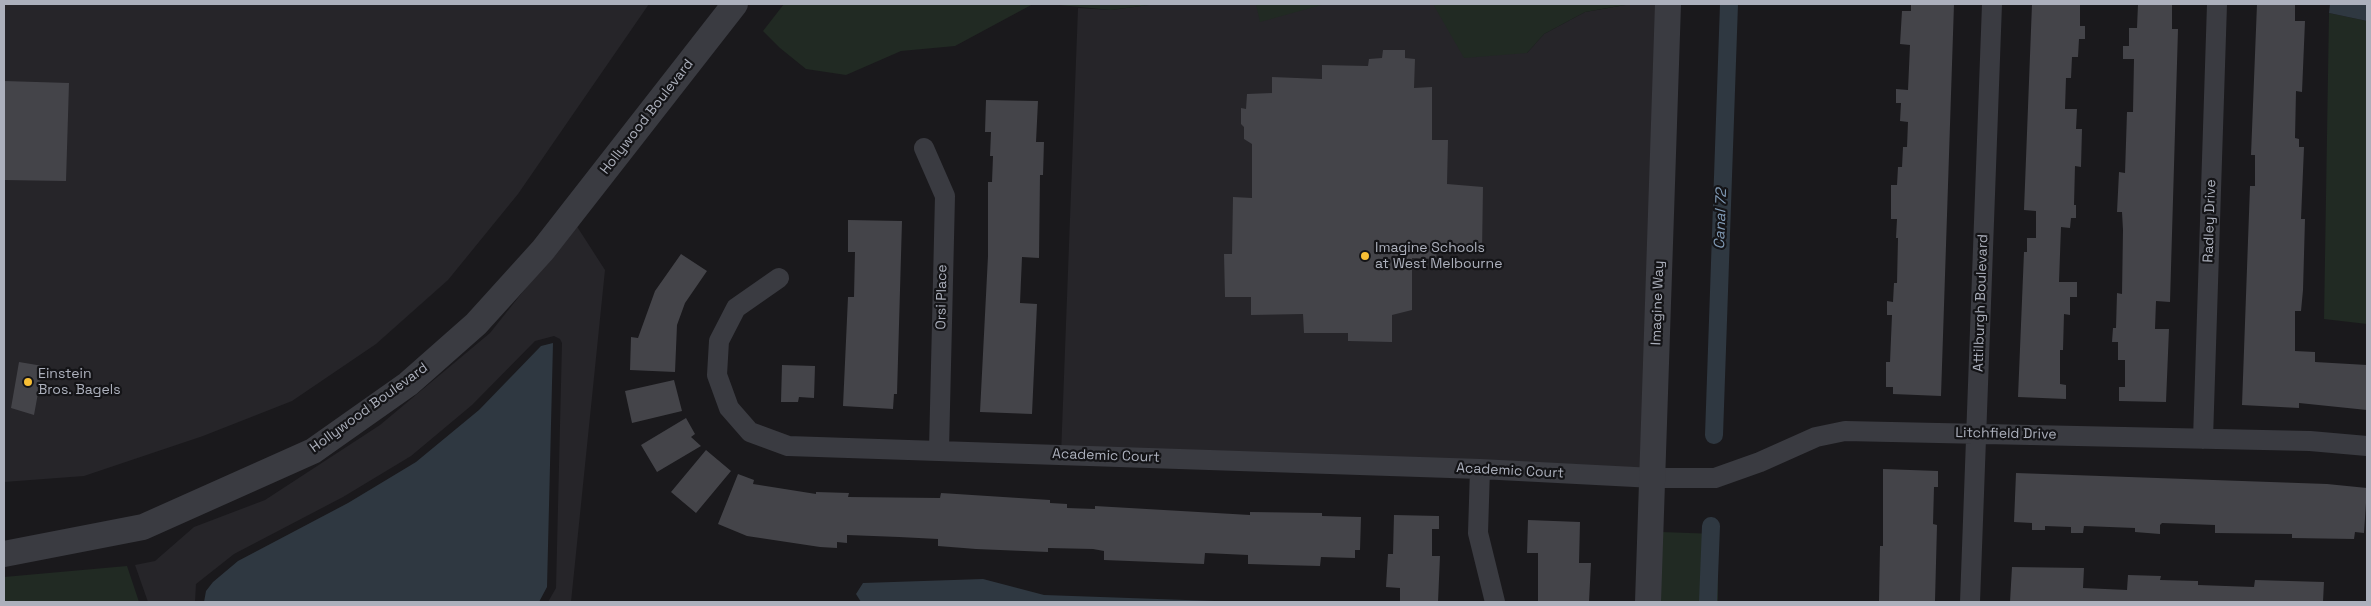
<!DOCTYPE html>
<html>
<head>
<meta charset="utf-8">
<style>
  body { margin:0 }
  #map { position:relative; width:2371px; height:606px; overflow:hidden; background:#1a191c; font-family:"Space Grotesk",sans-serif }
  canvas { display:block }
  .frame { position:absolute; inset:0; border:5px solid #acb0bc; pointer-events:none }
</style>
</head>
<body>
<div id="map">
<canvas width="2371" height="606"></canvas>
<div class="frame"></div>
</div>
<script>
const context = document.querySelector('canvas').getContext('2d');
context.lineJoin = 'round';
function fill(path, color) {
  context.fillStyle = color;
  context.fill(path, 'evenodd');
}
function shape(rows) {
  const path = new Path2D();
  for (const r of rows) {
    path.moveTo(r[0], r[1]);
    for (let i = 2; i < r.length; i += 2) path.lineTo(r[i], r[i + 1]);
  }
  return path;
}
function strokePath(path, color, width, dash) {
  context.strokeStyle = color;
  context.lineWidth = width;
  context.lineCap = dash ? 'butt' : 'round';
  context.setLineDash(dash || []);
  context.stroke(path);
}
function write(font, color, halo, rows, align = 'center') {
  context.font = font + ' "Space Grotesk",sans-serif';
  context.lineWidth = 4.5;
  context.setLineDash([]);
  context.textBaseline = 'middle';
  context.strokeStyle = halo;
  context.fillStyle = color;
  for (const [text, x, y, turn = 0] of rows) {
    context.save();
    context.translate(x, y);
    context.rotate((+turn || 0) * Math.PI / 180);
    context.textAlign = isNaN(turn) ? turn : align;
    if (halo) context.strokeText(text, 0, 0);
    context.fillText(text, 0, 0);
    context.restore();
  }
}
fill(shape([
  [4,4,649,4,518,194,448,280,376,344,292,401,203,436,84,476,4,482],
  [1156,4,1433,4,1527,53,1544,34,1585,12,1631,4,1668,4,1654,478,1061,455,1078,8,1111,10],
  [576,225,605,270,571,602,548,602,556,588,562,343,560,339,554,336,535,341,472,405,411,456,343,497,234,554,196,584,195,602,148,602,135,565,155,561,194,527,265,500,380,425,490,333]
]), '#262529');
fill(shape([
  [784,4,1033,4,955,46,901,51,846,75,806,69,780,48,763,31],
  [1049,4,1156,4,1111,10],
  [1256,4,1325,4,1260,22],
  [1433,4,1630,4,1585,12,1544,34,1527,53,1464,58],
  [2329,13,2367,21,2367,324,2324,319],
  [1661,532,1718,534,1718,602,1658,602],
  [127,566,139,602,4,602,4,577]
]), '#212a23');
fill(shape([
  [2330,4,2367,4,2367,21,2329,13],
  [553,343,547,587,539,602,204,602,206,591,213,582,238,561,348,503,416,462,479,410,541,346],
  [983,579,1044,595,1243,602,861,602,856,594,863,583]
]), '#2f3841');
strokePath(shape([
  [1714,435,1729,4],
  [1708,602,1711,526]
]), '#2f3841', 18);
fill(shape([
  [1911,4,1954,4,1941,396,1893,394,1893,387,1886,387,1886,362,1890,362,1892,315,1887,315,1887,301,1893,302,1894,283,1897,283,1898,238,1896,238,1897,219,1891,219,1891,185,1897,185,1898,167,1902,167,1903,147,1907,147,1908,122,1900,121,1901,103,1896,103,1896,89,1908,90,1910,45,1900,44,1902,11,1911,11],
  [2032,4,2080,4,2080,26,2085,26,2085,39,2079,39,2078,57,2072,57,2071,78,2066,78,2065,109,2077,109,2076,129,2082,129,2081,167,2075,166,2074,205,2076,205,2076,218,2071,218,2070,228,2061,227,2059,282,2077,282,2077,297,2070,297,2070,315,2064,314,2063,350,2060,350,2060,384,2066,385,2066,399,2018,397,2024,252,2027,252,2027,238,2036,238,2036,211,2024,210],
  [2138,4,2172,4,2172,29,2178,29,2170,302,2156,301,2155,329,2169,329,2166,402,2119,401,2119,387,2125,387,2125,360,2118,360,2118,342,2112,342,2113,328,2116,328,2117,293,2122,294,2123,230,2122,212,2117,212,2119,172,2125,173,2127,112,2133,112,2134,59,2123,59,2123,46,2129,46,2129,28,2137,28],
  [2257,4,2295,4,2295,21,2305,21,2302,92,2296,91,2295,138,2299,139,2299,147,2304,147,2301,219,2305,219,2303,290,2301,311,2295,311,2295,351,2315,352,2315,362,2367,365,2367,410,2299,403,2299,408,2242,405,2250,186,2255,186,2255,155,2251,155],
  [1383,50,1405,50,1405,58,1415,59,1414,88,1432,87,1432,140,1448,140,1447,184,1483,187,1482,252,1437,251,1436,259,1412,258,1412,310,1392,315,1392,342,1348,341,1348,333,1304,333,1303,314,1251,315,1251,297,1225,297,1224,254,1232,254,1233,197,1252,198,1252,144,1244,139,1244,127,1241,124,1241,108,1246,109,1247,94,1272,93,1272,77,1322,79,1322,65,1368,66,1369,59,1382,58],
  [4,81,69,83,66,181,4,180],
  [986,100,1038,101,1036,142,1044,142,1043,175,1040,175,1039,258,1022,257,1020,303,1037,304,1032,414,980,412,988,256,988,182,992,182,993,156,990,156,991,132,985,132],
  [848,220,902,221,897,394,894,394,893,409,843,406,848,297,854,297,855,252,848,252],
  [681,254,707,271,685,303,677,325,675,372,630,370,631,337,638,338,655,291],
  [19,362,43,366,34,415,11,408],
  [782,365,815,366,814,398,799,397,798,402,781,402],
  [674,380,682,411,632,423,625,391],
  [686,418,695,434,691,437,701,446,657,472,641,445],
  [706,450,731,471,696,513,671,492],
  [1883,469,1938,471,1938,487,1934,487,1933,524,1937,525,1935,601,1933,602,1879,602,1880,546,1883,546],
  [2016,473,2327,484,2367,488,2364,533,2355,532,2354,539,2292,538,2292,534,2215,533,2215,525,2162,523,2160,525,2160,534,2135,532,2135,528,2084,526,2083,533,2071,533,2071,527,2045,526,2045,530,2032,530,2032,523,2014,522],
  [738,474,754,480,753,484,816,494,816,492,849,493,848,497,940,498,941,493,1050,500,1050,503,1067,504,1067,508,1095,509,1095,506,1250,515,1250,512,1322,513,1322,516,1361,517,1360,550,1355,550,1355,558,1321,557,1320,566,1281,565,1248,564,1248,555,1205,553,1204,564,1104,560,1104,551,1093,549,1048,548,1048,552,976,549,938,546,938,539,899,537,847,535,847,543,837,542,837,548,820,547,747,536,718,524],
  [1394,515,1439,516,1439,529,1432,529,1432,556,1440,556,1438,602,1400,602,1400,588,1386,587,1388,554,1393,554],
  [1528,520,1580,522,1579,563,1591,563,1589,602,1538,602,1538,553,1527,553],
  [2012,567,2084,568,2083,588,2127,590,2128,575,2161,576,2160,580,2198,581,2198,585,2254,587,2255,580,2324,582,2323,602,2010,602]
]), '#444449');
strokePath(shape([
  [924,148,945,196,939,450],
  [779,278,736,308,719,341,717,375,729,408,750,432,788,446,1480,469,1654,478,1715,478,1760,462,1816,437,1845,431,2310,441,2367,446],
  [2203,439,2217,4],
  [1480,469,1478,533,1495,602],
  [1970,602,1992,4]
]), '#3a3b41', 20);
strokePath(shape([
  [4,554,143,527,313,451,408,384,476,324,543,250,735,4],
  [1648,602,1668,4]
]), '#3a3b41', 26);
for (const [x, y, r, color] of [
  [1365,256,5,"#f8bf35"],
  [28,382,5,"#f8bf35"]
]) {
  const dot = new Path2D();
  dot.arc(x, y, r, 0, 2 * Math.PI);
  context.fillStyle = color;
  context.fill(dot);
  strokePath(dot, '#141417', 2);
}
write('14px', '#acb0bc', '#141417', [
  ["Hollywood Boulevard",647,117,-52],
  ["Radley Drive",2210,221,-88],
  ["Orsi Place",942,297,-89],
  ["Imagine Way",1658,303,-88],
  ["Attilburgh Boulevard",1981,303,-88],
  ["Hollywood Boulevard",369,408,-36],
  ["Litchfield Drive",2006,434,1],
  ["Academic Court",1106,456,2],
  ["Academic Court",1510,471,3]
]);
write('14px', '#acb0bc', '#141417', [
  ["Imagine Schools",1375,248],
  ["at West Melbourne",1375,264],
  ["Einstein",38,374],
  ["Bros. Bagels",38,390]
], 'left');
write('italic 15px', '#829cb7', '#141417', [
  ["Canal 72",1721,219,-88]
]);
</script>
</body>
</html>
